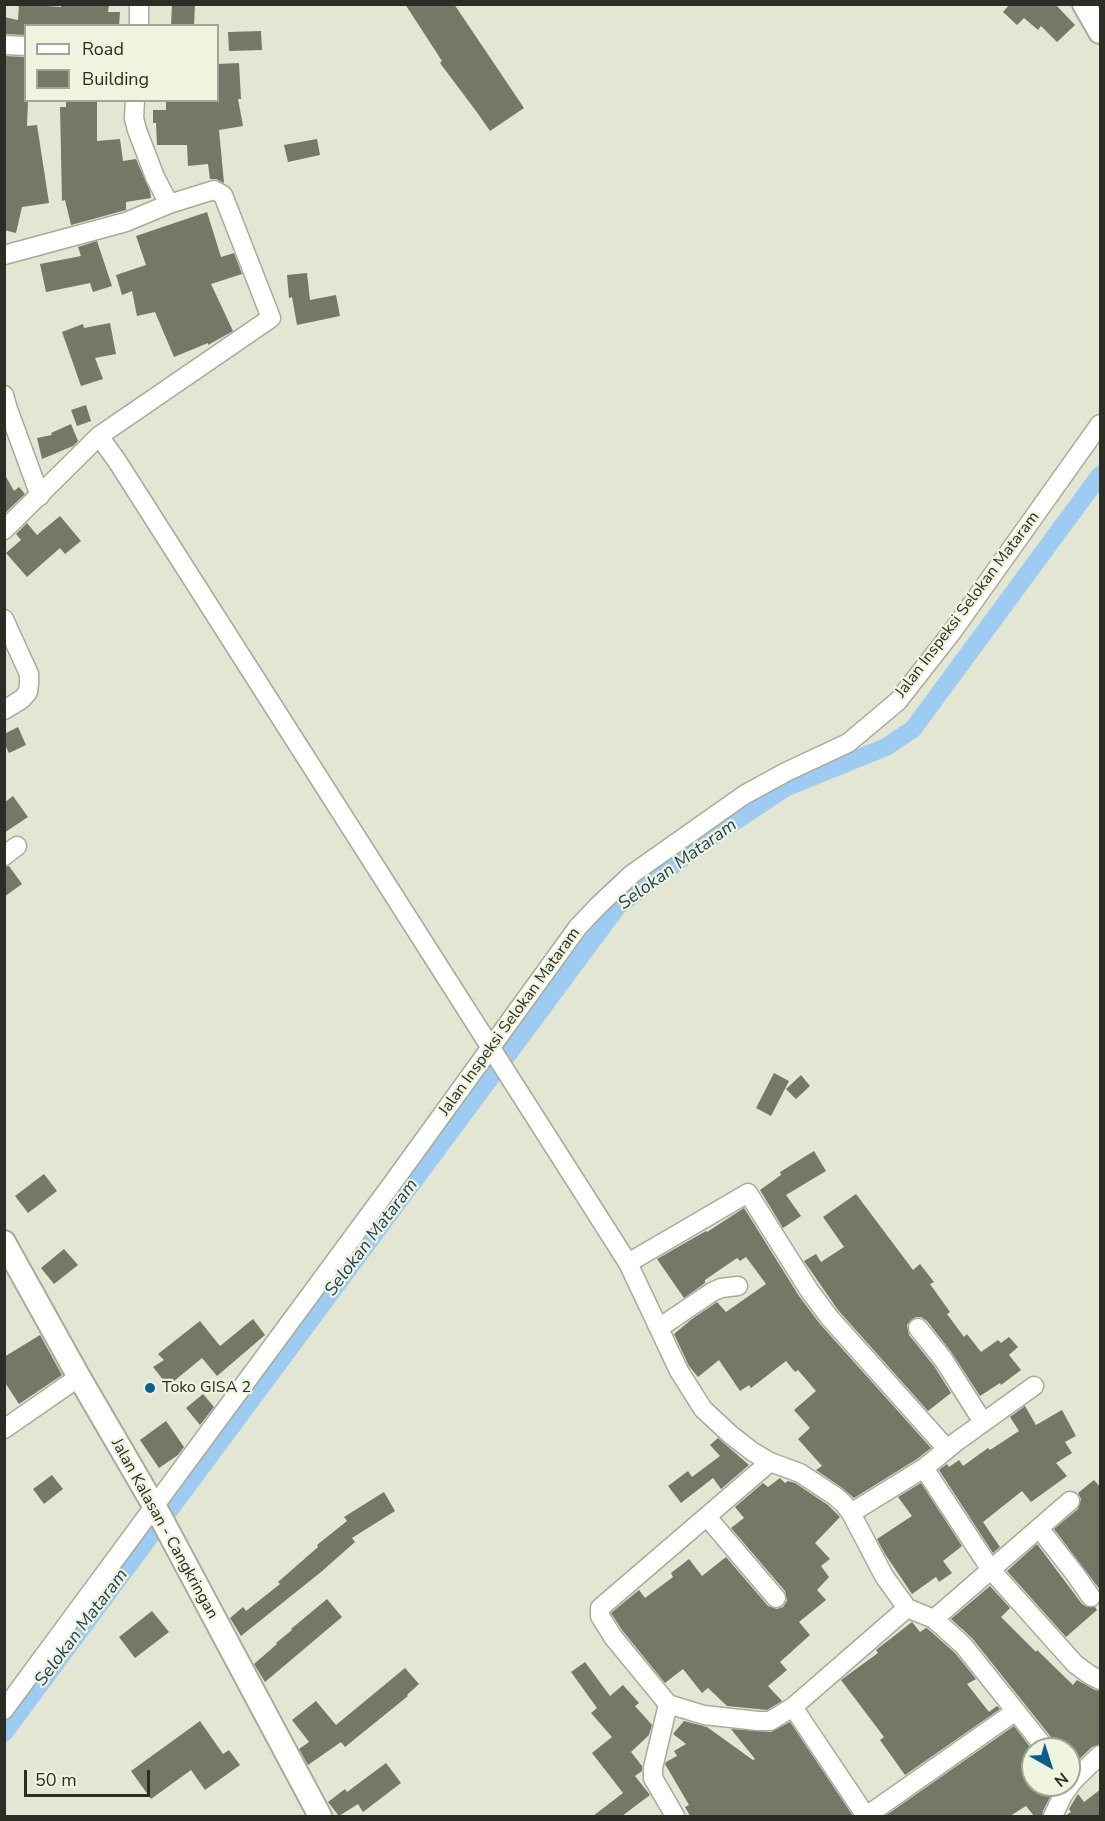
<!DOCTYPE html>
<html>
<head>
<meta charset="utf-8">
<style>
  body { margin:0 }
  #map { position:relative; width:1105px; height:1821px; overflow:hidden; background:#e2e6d2; font-family:"Nunito Sans",sans-serif }
  canvas { display:block }
  .frame { position:absolute; inset:0; border:6px solid #2c2e26; pointer-events:none }
  .legend { position:absolute; left:24px; top:24px; width:195px; height:78px; box-sizing:border-box; background:#eff4df; border:2px solid #a1a595; margin:0; padding:8px 10px; list-style:none; font-size:18px; color:#2c2e26 }
  .legend li { display:flex; align-items:center; gap:12px; height:30px }
  .legend b { width:30px; border:2px solid #a1a595 }
  .north { position:absolute; left:1021px; top:1737px; width:60px; height:60px; box-sizing:border-box; background:#eff4df; border:2px solid #a1a595; border-radius:50%; rotate:141deg; font-size:16px; font-weight:700; line-height:24px; text-align:center; color:#2c2e26 }
  .north::after { content:''; display:block; margin:auto; width:21px; height:27px; background:#0e5d8f; clip-path:polygon(50% 0,100% 100%,50% 72%,0 100%) }
  .scale { position:absolute; left:24px; top:1770px; width:126px; height:27px; box-sizing:border-box; border:3px solid #2c2e26; border-top:0; padding-left:8px; font-size:18px; line-height:21px; white-space:nowrap; color:#2c2e26; -webkit-text-stroke:4px #eff4df; paint-order:stroke }
</style>
</head>
<body>
<div id="map">
<canvas width="1105" height="1821"></canvas>
<div class="frame"></div>
<ul class="legend">
<li><b style="height:8px;background:#fff"></b>Road</li>
<li><b style="height:16px;background:#747866"></b>Building</li>
</ul>
<div class="north">N</div>
<div class="scale">50 m</div>
</div>
<script>
const context = document.querySelector('canvas').getContext('2d');
context.lineJoin = 'round';
function shape(rows) {
  const path = new Path2D();
  for (const r of rows) {
    path.moveTo(r[0], r[1]);
    for (let i = 2; i < r.length; i += 2) path.lineTo(r[i], r[i + 1]);
  }
  return path;
}
function strokePath(path, color, width, dash) {
  context.strokeStyle = color;
  context.lineWidth = width;
  context.lineCap = dash ? 'butt' : 'round';
  context.setLineDash(dash || []);
  context.stroke(path);
}
function fill(path, color) {
  context.fillStyle = color;
  context.fill(path, 'evenodd');
}
function write(font, color, halo, rows, align = 'center') {
  context.font = font + ' "Nunito Sans",sans-serif';
  context.lineWidth = 4.5;
  context.setLineDash([]);
  context.textBaseline = 'middle';
  context.strokeStyle = halo;
  context.fillStyle = color;
  for (const [text, x, y, turn = 0] of rows) {
    context.save();
    context.translate(x, y);
    context.rotate((+turn || 0) * Math.PI / 180);
    context.textAlign = isNaN(turn) ? turn : align;
    if (halo) context.strokeText(text, 0, 0);
    context.fillText(text, 0, 0);
    context.restore();
  }
}
strokePath(shape([
  [4,1733,618,906,707,840,785,788,886,747,913,729,1100,475]
]), '#9dcbf1', 18);
fill(shape([
  [19,4,61,7,61,4,109,4,108,12,120,12,119,26,26,26,26,35,4,34,4,17,18,20],
  [172,4,195,4,194,26,171,26],
  [405,4,454,4,524,108,490,131,476,111,440,63,442,61],
  [1010,4,1055,4,1075,25,1057,42,1041,26,1038,30,1024,18,1017,25,1003,12],
  [261,31,262,50,229,51,228,32],
  [4,56,26,57,26,100,28,100,27,126,37,125,49,203,22,207,16,233,4,230],
  [239,63,241,99,238,99,243,126,219,130,224,183,216,179,210,179,208,164,188,166,187,145,157,145,156,123,153,123,153,110,166,110,166,100,218,100,218,64],
  [66,100,97,100,97,141,120,139,123,161,136,159,150,191,151,198,126,202,126,210,71,225,65,200,62,201,60,107,66,107],
  [317,139,320,155,288,162,284,145],
  [207,212,221,257,234,253,242,274,211,284,233,331,208,345,208,343,174,357,155,312,137,316,132,291,122,295,116,275,146,265,136,236],
  [97,241,112,286,93,292,90,283,46,292,40,264,81,256,78,247],
  [307,273,310,300,336,295,340,316,297,325,292,297,289,298,287,275],
  [110,323,116,354,95,358,103,379,81,386,62,332,83,324,84,328],
  [86,405,91,421,77,426,71,410],
  [71,424,78,441,73,446,42,459,37,438,52,435,51,433],
  [4,473,14,491,19,487,25,494,4,514],
  [60,516,81,541,65,554,60,548,27,577,6,553,21,540,16,534,27,523,37,535],
  [18,727,26,745,9,753,4,743,4,734],
  [13,796,28,817,4,833,4,803],
  [9,866,22,884,4,897,4,867],
  [774,1073,789,1081,771,1116,756,1108],
  [801,1075,810,1086,796,1099,786,1089],
  [814,1151,826,1171,786,1195,801,1216,783,1228,760,1190,781,1175,780,1172],
  [44,1174,57,1191,28,1213,15,1196],
  [856,1194,913,1270,920,1264,934,1282,930,1284,950,1312,947,1314,964,1337,967,1334,981,1352,998,1340,1001,1343,1009,1337,1018,1347,1009,1355,1021,1370,1001,1385,1000,1383,980,1396,952,1353,927,1321,921,1317,916,1317,911,1320,907,1325,909,1335,934,1366,951,1393,928,1411,838,1310,804,1261,816,1254,821,1262,844,1247,823,1217],
  [744,1208,799,1296,820,1324,931,1448,917,1459,854,1498,841,1487,816,1470,822,1466,798,1439,810,1428,794,1410,816,1391,798,1370,795,1372,786,1361,751,1388,749,1385,740,1391,719,1360,698,1377,689,1366,674,1334,692,1319,717,1302,726,1312,766,1284,746,1257,740,1261,737,1258,705,1280,705,1283,684,1298,657,1259,706,1231,707,1232],
  [64,1249,78,1265,54,1284,41,1268],
  [253,1319,265,1335,217,1376,202,1358,168,1386,153,1367,164,1360,158,1354,200,1321,220,1346],
  [40,1335,62,1375,19,1404,4,1381,4,1357],
  [203,1394,214,1407,200,1425,186,1408],
  [1025,1406,1036,1425,1062,1410,1076,1436,1065,1442,1072,1453,1056,1463,1067,1476,1031,1502,1022,1491,983,1522,1000,1547,993,1553,939,1470,947,1464,949,1467,959,1460,963,1466,988,1448,990,1450,1019,1431,1010,1417],
  [166,1421,184,1447,178,1455,159,1468,140,1440],
  [718,1438,749,1465,721,1489,713,1478,681,1503,668,1486,688,1471,692,1477,720,1456,710,1445],
  [52,1475,63,1489,44,1504,33,1489],
  [780,1478,785,1483,788,1481,795,1483,828,1505,840,1517,815,1543,830,1559,821,1566,829,1577,817,1590,826,1600,799,1622,810,1635,780,1662,787,1670,768,1686,782,1701,767,1710,727,1706,708,1688,702,1693,683,1669,665,1683,622,1630,611,1613,639,1590,645,1598,673,1577,671,1573,689,1559,702,1576,726,1557,768,1606,777,1609,783,1607,787,1601,785,1591,731,1528,744,1518,735,1507,763,1483,768,1487],
  [1094,1480,1101,1488,1101,1591,1054,1529,1078,1509,1081,1499,1078,1493],
  [921,1483,962,1546,943,1561,952,1573,939,1582,936,1577,912,1594,885,1554,877,1539,912,1516,898,1497],
  [384,1492,395,1511,352,1538,355,1542,321,1572,241,1636,230,1618,243,1607,246,1611,280,1584,278,1582,318,1547,317,1545,347,1521,344,1517],
  [1037,1544,1082,1604,1087,1607,1095,1607,1097,1610,1066,1637,1007,1571],
  [990,1586,1010,1608,1001,1617,1036,1652,1037,1650,1073,1685,1077,1680,1095,1690,1101,1691,1101,1744,1092,1747,1069,1769,1069,1749,1057,1749,1055,1742,972,1638,951,1619],
  [327,1599,342,1617,265,1682,254,1664,277,1644,276,1643,292,1630,291,1629],
  [152,1611,169,1632,135,1658,119,1637],
  [912,1622,920,1632,926,1628,928,1629,955,1653,976,1679,967,1684,989,1712,997,1706,1000,1709,905,1775,880,1740,884,1737,841,1680,878,1653,876,1650],
  [585,1662,610,1696,623,1685,639,1703,635,1706,652,1725,649,1735,631,1752,642,1766,642,1771,635,1776,650,1795,622,1816,593,1816,623,1793,592,1753,612,1737,591,1713,597,1708,571,1672],
  [405,1668,419,1684,407,1695,408,1696,345,1747,341,1742,308,1765,299,1749,309,1742,292,1720,316,1701,336,1725],
  [200,1721,223,1754,229,1750,240,1765,205,1790,191,1770,151,1799,131,1771],
  [684,1721,707,1727,753,1760,755,1759,731,1729,771,1732,790,1722,853,1816,690,1816,685,1807,689,1805,665,1764,666,1762,677,1756,674,1751,686,1744,673,1734],
  [1014,1726,1033,1751,1033,1785,1056,1785,1043,1811,1042,1816,1034,1816,1026,1806,1010,1816,885,1816],
  [386,1763,401,1783,363,1812,358,1804,339,1816,328,1802,345,1789,347,1792],
  [1101,1789,1101,1816,1065,1816,1071,1812,1069,1809,1078,1794,1084,1802]
]), '#747866');
const minor = shape([
  [139,26,139,4],
  [4,45,26,46],
  [4,255,126,222,169,204],
  [4,395,8,409,40,496],
  [99,436,117,461,628,1263,679,1371,703,1409,731,1435,753,1452,770,1462,800,1473,835,1496,844,1504,851,1513,884,1576,907,1608,934,1619,963,1645,1046,1749],
  [4,530,99,436,271,318,223,195,214,190,169,204,155,177,137,130,134,118,135,100],
  [4,619,29,674,29,684,28,692,22,699,4,710],
  [4,856,17,846],
  [628,1263,748,1193,809,1290,829,1317,947,1449],
  [659,1328,712,1292,721,1288,738,1286],
  [918,1328,943,1359,983,1422],
  [4,1429,79,1377],
  [770,1462,600,1608,600,1616,613,1637,668,1704,704,1715,758,1721,770,1721,793,1707,907,1608],
  [924,1468,991,1570,1075,1664,1090,1675,1100,1680],
  [851,1513,924,1468,956,1442,1034,1386],
  [707,1517,776,1598],
  [1039,1528,1075,1574,1091,1597],
  [934,1619,1070,1501],
  [668,1704,653,1768,653,1778,675,1816],
  [793,1707,866,1816],
  [4,1710,389,1188,578,927,599,905,632,874,744,795,786,772,848,743,898,701,952,632,1100,424],
  [866,1816,1016,1711],
  [1053,1816,1063,1795,1073,1781,1100,1755]
]);
const major = shape([
  [1084,4,1100,32],
  [4,1242,79,1377,160,1516,320,1816]
]);
strokePath(minor, '#a7ab98', 21);
strokePath(major, '#a7ab98', 26);
strokePath(minor, '#fff', 18);
strokePath(major, '#fff', 22);
for (const [x, y, r, color] of [
  [150,1388,6,"#0e5d8f"]
]) {
  const dot = new Path2D();
  dot.arc(x, y, r, 0, 2 * Math.PI);
  context.fillStyle = color;
  context.fill(dot);
  strokePath(dot, '#eff4df', 2);
}
write('16px', '#2c2e26', '#eff4df', [
  ["Jalan Inspeksi Selokan Mataram",968,605,-53],
  ["Jalan Inspeksi Selokan Mataram",510,1022,-54],
  ["Jalan Kalasan - Cangkringan",164,1529,61]
]);
write('16px', '#2c2e26', '#eff4df', [
  ["Toko GISA 2",162,1388]
], 'left');
write('italic 18px', '#1d3e59', '#eff4df', [
  ["Selokan Mataram",678,865,-36],
  ["Selokan Mataram",372,1238,-53],
  ["Selokan Mataram",82,1628,-53]
]);
</script>
</body>
</html>
